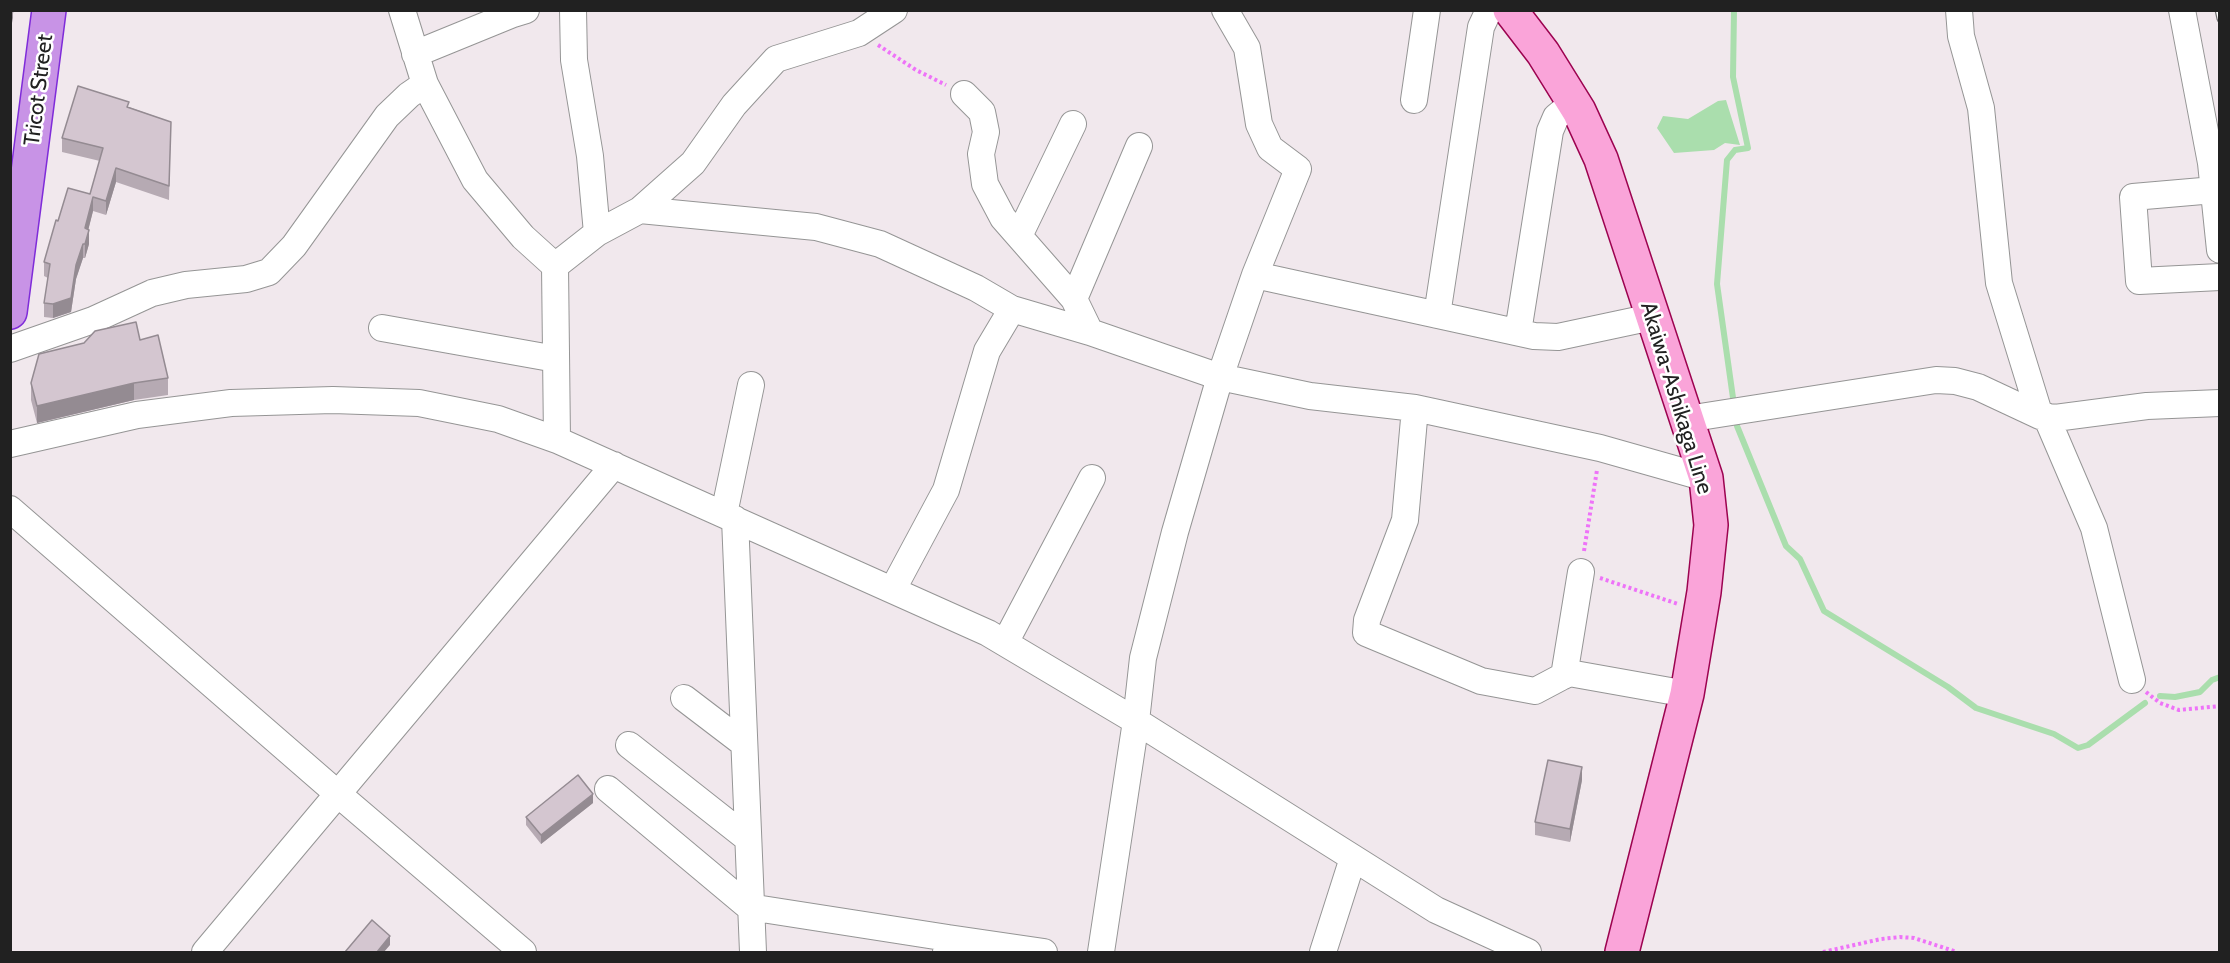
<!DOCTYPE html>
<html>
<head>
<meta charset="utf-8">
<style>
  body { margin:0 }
  #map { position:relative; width:2230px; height:963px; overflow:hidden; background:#f1e8ed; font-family:Cabin,sans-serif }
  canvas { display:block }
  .frame { position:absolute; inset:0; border:12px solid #212121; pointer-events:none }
</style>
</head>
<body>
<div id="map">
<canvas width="2230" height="963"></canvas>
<div class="frame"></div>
</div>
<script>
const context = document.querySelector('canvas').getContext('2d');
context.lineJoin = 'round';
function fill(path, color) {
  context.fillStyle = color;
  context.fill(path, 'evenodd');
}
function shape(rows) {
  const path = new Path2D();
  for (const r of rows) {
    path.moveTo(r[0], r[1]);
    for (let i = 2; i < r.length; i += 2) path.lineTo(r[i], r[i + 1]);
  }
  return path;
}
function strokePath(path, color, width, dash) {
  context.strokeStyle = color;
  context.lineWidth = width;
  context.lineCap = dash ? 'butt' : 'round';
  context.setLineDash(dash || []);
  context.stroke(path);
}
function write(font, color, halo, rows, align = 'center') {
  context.font = font + ' Cabin,sans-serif';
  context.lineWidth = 5;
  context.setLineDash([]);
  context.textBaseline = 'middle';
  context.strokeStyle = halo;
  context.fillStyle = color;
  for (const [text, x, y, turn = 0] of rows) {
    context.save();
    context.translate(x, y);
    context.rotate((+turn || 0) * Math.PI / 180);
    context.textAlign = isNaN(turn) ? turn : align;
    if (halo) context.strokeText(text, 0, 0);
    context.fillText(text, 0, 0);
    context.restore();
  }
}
fill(shape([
  [1726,100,1740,145,1725,143,1714,150,1674,153,1657,128,1663,116,1688,119,1718,101]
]), '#aadead');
strokePath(shape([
  [1734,405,1717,284,1727,160,1735,150,1748,148,1733,77,1734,10],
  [1736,418,1737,426,1786,546,1800,559,1824,611,1948,687,1976,708,2054,734,2078,748,2088,745,2145,703],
  [2160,696,2175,697,2200,692,2212,680,2220,677]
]), '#aadead', 6);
const minor = shape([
  [402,10,425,84,475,180,523,237,555,266],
  [573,10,574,60,590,156,597,233],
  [1959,10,1961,36,1981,108,1999,283,2040,416],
  [2182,10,2211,163,2220,250],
  [415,54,513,14,526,10],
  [964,94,982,112,986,132,981,154,985,184,1003,218,1074,299,1090,332],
  [1414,100,1427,10],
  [2214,190,2133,197,2139,281,2220,277],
  [640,210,816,227,880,244,976,288,1012,309,1090,332,1220,377,1310,396,1415,408,1600,448,1706,478],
  [1019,236,1073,124],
  [1255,275,1534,336,1558,337,1652,317],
  [1074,299,1139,146],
  [1437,315,1481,27,1489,10],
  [382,328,556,359],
  [1518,332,1550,131,1556,117,1574,102],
  [10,349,93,320,152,293,186,285,246,279,269,272,294,246,387,116,409,95,425,84],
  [1415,408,1405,520,1367,620,1366,633,1481,681,1535,691,1569,673,1687,694],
  [2046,416,2094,528,2132,680],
  [1687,419,1936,380,1955,381,1978,387,2040,416,2055,418,2147,406,2220,403],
  [557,440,555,266,597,233,640,210,693,163,734,105,776,59,859,33,894,10],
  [10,444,137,415,231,403,333,400,419,403,498,419,557,440,988,633,1136,721,1436,910,1528,952],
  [10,509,338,794,523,952],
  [724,514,751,385],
  [735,519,753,952],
  [893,589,946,490,987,351,1012,309],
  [1005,643,1092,478],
  [1564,676,1581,572],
  [684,698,743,743],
  [629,745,747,838],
  [608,789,749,907,948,938,946,952],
  [948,938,1044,952],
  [205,952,614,465],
  [1101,952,1136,721,1143,658,1175,532,1220,377,1255,275,1298,169,1270,148,1259,124,1247,48,1225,10],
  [1323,952,1353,858]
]);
const major = shape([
  [1510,10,1543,53,1579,111,1601,159,1706,478,1711,525,1704,592,1687,694,1622,952]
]);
const highway = shape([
  [10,312,49,10]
]);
strokePath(minor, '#959595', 28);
strokePath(major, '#9c0350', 36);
strokePath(highway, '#7f2cd9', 36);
strokePath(shape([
  [878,45,916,70,946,85],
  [1584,551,1597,470],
  [1600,578,1678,604],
  [2146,692,2160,703,2179,710,2220,706],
  [1823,952,1881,939,1900,937,1914,938,1957,952]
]), '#ee73f8', 4, [3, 3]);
strokePath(minor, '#fff', 26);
strokePath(major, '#faa4d9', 33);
strokePath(highway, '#c893e6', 33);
const rail = shape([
  [2218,10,2220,19]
]);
strokePath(rail, '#6f6f6f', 7);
strokePath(rail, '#fff', 4.5, [14]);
fill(shape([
  [129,107,171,122,169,200,116,182,106,215,93,211,88,230,89,244,85,258,83,258,76,279,71,312,53,318,44,317,44,303,48,278,44,276,44,262,58,221,90,194,100,161,62,152,62,138],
  [140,340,168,378,168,395,134,400,37,423,31,400,31,383],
  [1582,780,1570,842,1535,835,1535,822],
  [593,803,541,844,526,825,526,817]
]), '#b6aab3');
fill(shape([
  [13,10,13,18,10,33,10,24],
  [116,168,116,182,106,215,106,201],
  [93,197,93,211,85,243,85,228],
  [89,230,89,244,85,258,85,244],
  [83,244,83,258,76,279,71,312,53,318,53,304,76,265],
  [134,383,134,400,37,423,37,406],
  [1582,767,1582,780,1570,842,1570,829],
  [593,794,593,803,541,844,541,835],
  [390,936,390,945,384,952,377,952]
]), '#948b92');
const building = shape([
  [10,10,13,10,10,24,10,10],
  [78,86,129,102,127,107,171,122,169,186,116,168,106,201,93,197,85,228,89,230,85,244,83,244,76,265,71,298,53,304,44,303,50,264,44,262,56,220,58,221,68,188,90,194,103,148,62,138,78,86],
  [136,322,140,340,158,335,168,378,134,383,37,406,31,383,39,354,84,343,95,331,136,322],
  [1548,760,1582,767,1570,829,1535,822,1548,760],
  [578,775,593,794,541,835,526,817,578,775],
  [372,920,390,936,377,952,345,952,372,920]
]);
fill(building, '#d4c6d0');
strokePath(building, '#948b92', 1.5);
write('22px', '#212121', '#fff', [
  ["Tricot Street",39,90,-83],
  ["Akaiwa-Ashikaga Line",1676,398,73]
]);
</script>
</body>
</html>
